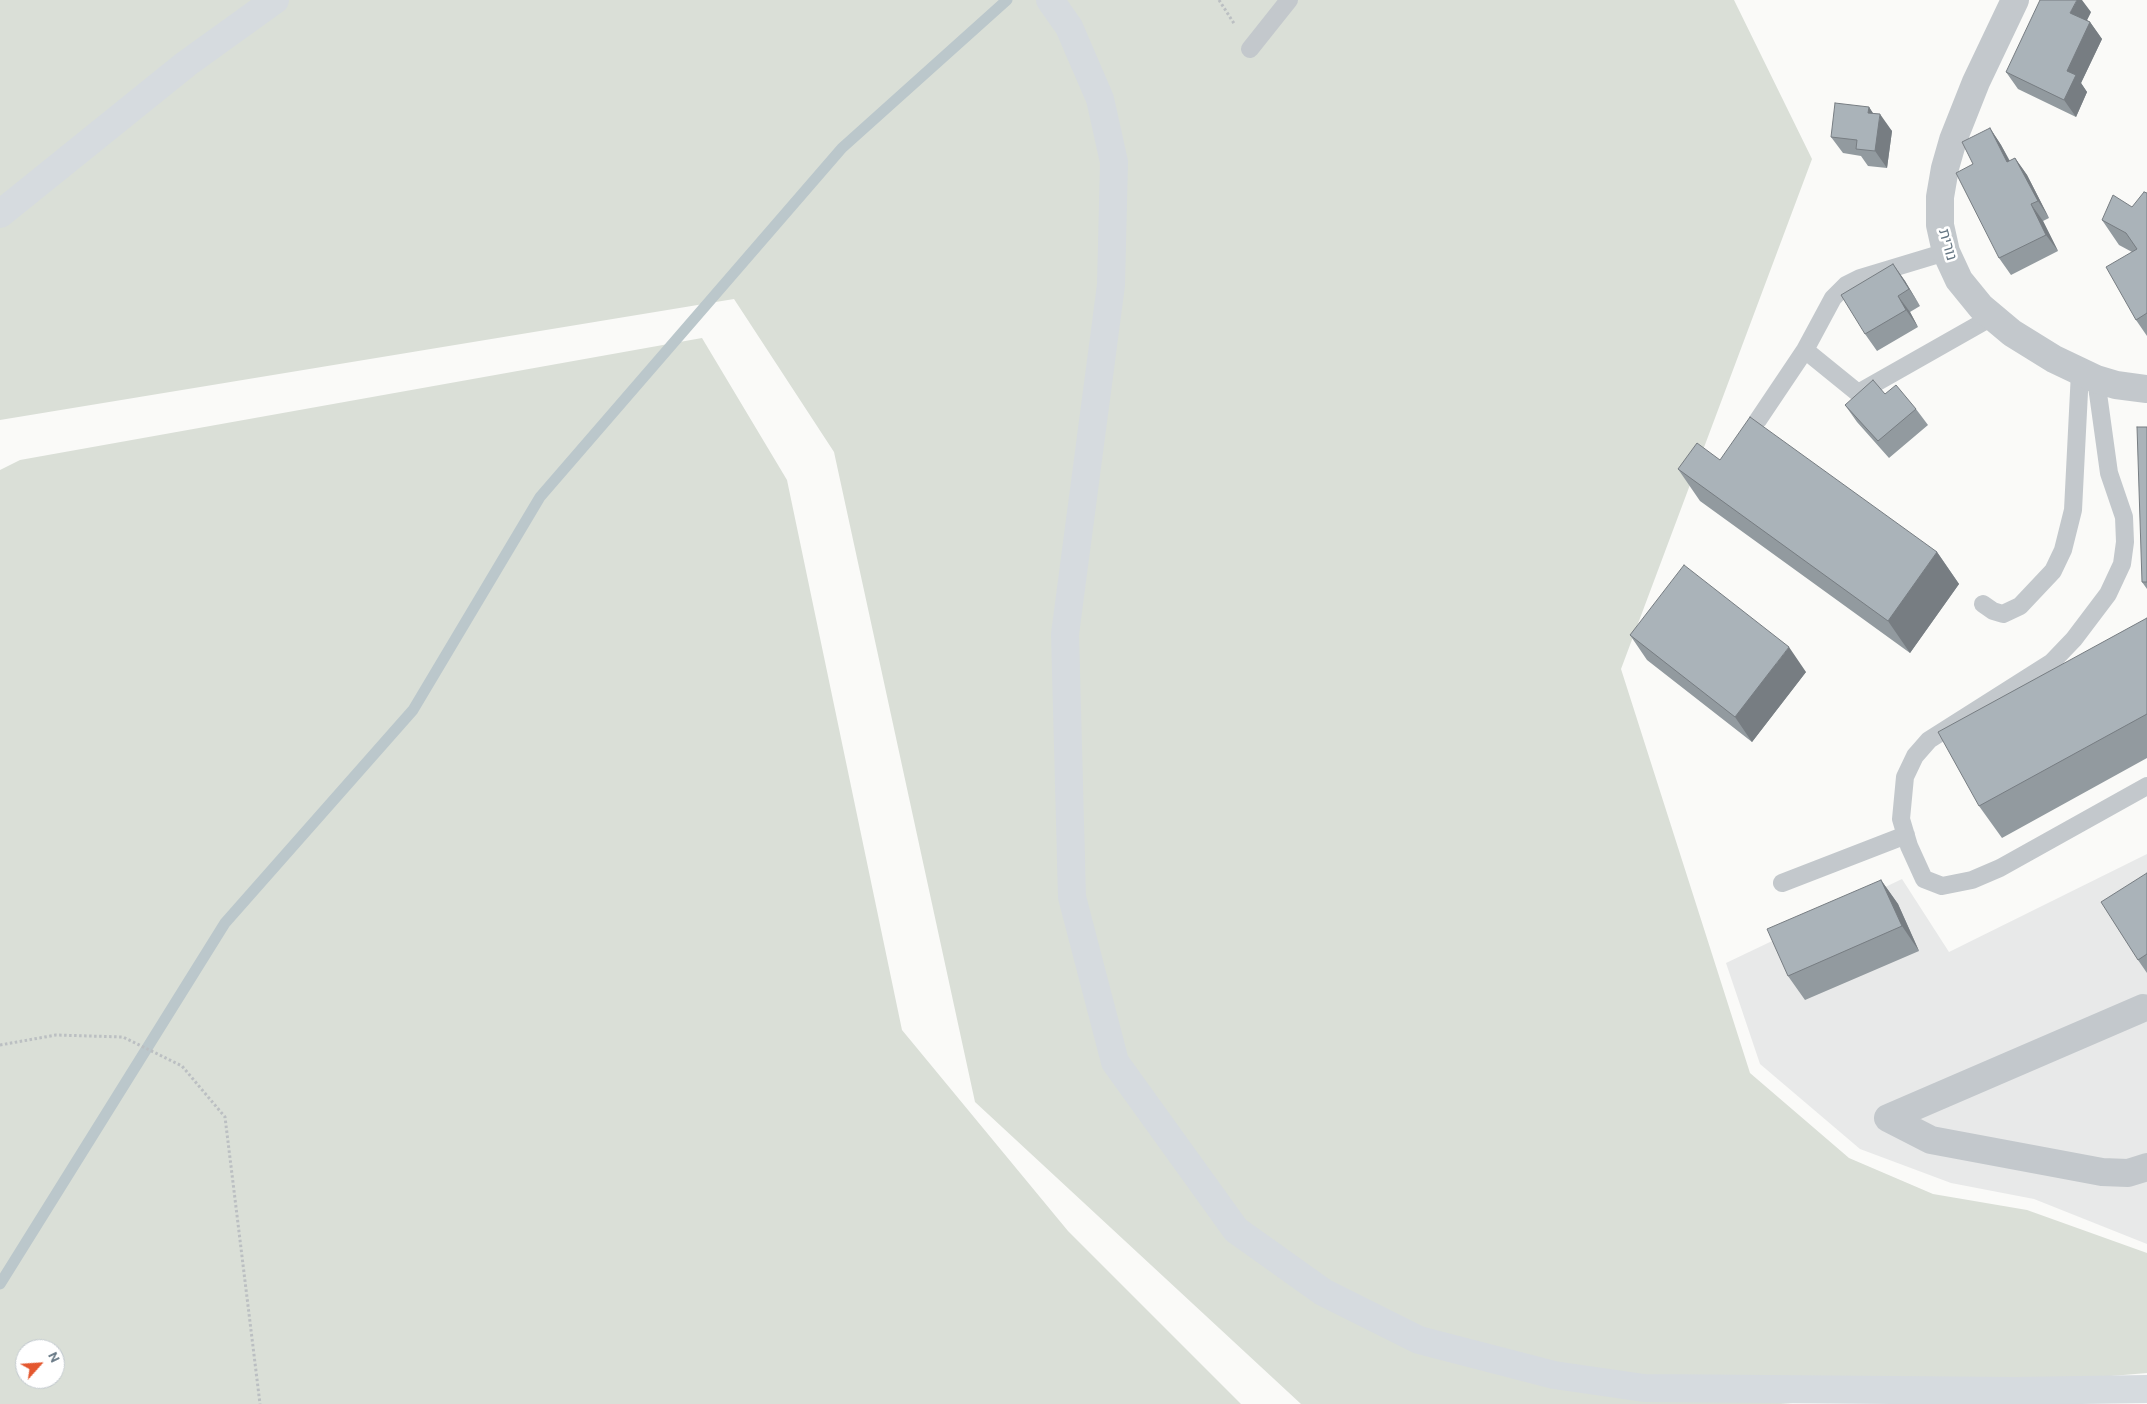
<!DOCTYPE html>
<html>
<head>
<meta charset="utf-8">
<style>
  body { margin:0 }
  #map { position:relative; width:2147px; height:1404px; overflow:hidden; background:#fafaf8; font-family:Overpass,sans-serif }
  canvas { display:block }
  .north { position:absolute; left:15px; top:1339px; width:50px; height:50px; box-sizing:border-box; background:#fff; border:1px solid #c1c8cd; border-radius:50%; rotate:64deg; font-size:14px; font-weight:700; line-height:20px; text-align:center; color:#657683 }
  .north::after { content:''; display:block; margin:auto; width:18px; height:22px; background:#e4572e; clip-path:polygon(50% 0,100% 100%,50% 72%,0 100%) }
</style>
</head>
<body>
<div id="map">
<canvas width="2147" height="1404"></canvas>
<div class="north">N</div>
</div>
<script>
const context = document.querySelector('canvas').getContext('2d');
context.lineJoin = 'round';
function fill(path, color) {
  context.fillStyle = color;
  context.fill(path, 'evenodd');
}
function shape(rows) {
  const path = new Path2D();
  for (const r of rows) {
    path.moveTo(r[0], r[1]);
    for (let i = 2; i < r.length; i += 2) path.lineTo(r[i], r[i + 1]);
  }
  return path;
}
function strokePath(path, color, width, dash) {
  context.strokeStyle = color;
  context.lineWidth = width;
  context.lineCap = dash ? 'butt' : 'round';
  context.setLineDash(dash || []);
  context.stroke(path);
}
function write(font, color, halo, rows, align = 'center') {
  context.font = font + ' Overpass,"Noto Sans Hebrew",sans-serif';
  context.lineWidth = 5;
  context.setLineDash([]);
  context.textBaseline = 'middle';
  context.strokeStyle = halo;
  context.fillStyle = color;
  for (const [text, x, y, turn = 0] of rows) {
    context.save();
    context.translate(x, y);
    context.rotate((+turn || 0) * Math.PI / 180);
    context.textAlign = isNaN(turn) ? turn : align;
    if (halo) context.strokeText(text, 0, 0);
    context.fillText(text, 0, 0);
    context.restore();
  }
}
fill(shape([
  [2147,854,2147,1244,2034,1199,1951,1183,1860,1149,1760,1064,1726,963,1902,879,1949,952]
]), '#e8e9e9');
fill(shape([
  [0,0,1734,0,1812,159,1621,669,1750,1073,1849,1158,1933,1194,2027,1210,2147,1253,2147,1373,1781,1404,1301,1404,975,1102,834,452,734,299,0,420],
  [702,338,787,480,902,1030,1068,1231,1241,1404,0,1404,0,470,20,460],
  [25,1349,55,1349,55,1379,25,1379]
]), '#dadfd7');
strokePath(shape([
  [0,1284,225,923,413,710,540,497,842,148,1007,0]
]), '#bbc7cb', 11);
strokePath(shape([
  [1219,0,1235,25],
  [0,1045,56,1035,123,1037,182,1066,225,1117,260,1404]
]), '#bbbfc2', 3, [2.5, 2.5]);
strokePath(shape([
  [1250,49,1289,0],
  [1805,350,1858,393,1992,317],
  [2096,379,2109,473,2124,517,2125,542,2122,564,2108,594,2074,639,2052,662,1929,740,1915,756,1905,777,1901,819,1909,846,1924,879,1942,886,1972,880,2000,868,2147,786],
  [1758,420,1805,350,1833,298,1846,285,1860,278,1946,252],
  [1983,604,1993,611,2003,614,2020,606,2053,571,2063,550,2073,510,2080,372],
  [1782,883,1906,835]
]), '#c3c8cc', 18);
strokePath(shape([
  [2015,0,1976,82,1953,140,1945,168,1940,197,1940,225,1946,252,1959,280,1981,307,2012,333,2054,359,2096,379,2116,385,2147,389],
  [2143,1008,1888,1118,1931,1140,2102,1172,2128,1173,2147,1167]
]), '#c3c8cc', 28);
strokePath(shape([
  [1050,0,1069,27,1100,99,1114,162,1111,285,1065,634,1072,897,1115,1062,1236,1230,1323,1292,1419,1340,1554,1375,1644,1388,2015,1391,2147,1389],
  [0,214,186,64,275,0]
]), '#d6dbdf', 28);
fill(shape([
  [2091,12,2087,20,2090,22,2102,39,2081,83,2087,92,2076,117,2018,89,2006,72],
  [1869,107,1873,114,1892,131,1887,168,1868,166,1861,156,1843,153,1831,137],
  [1990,128,2001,145,2010,161,2015,158,2027,175,2049,218,2043,221,2058,251,2011,275,1999,258,1973,164],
  [2147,193,2147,336,2136,320,2132,252,2119,245,2102,220,2132,207],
  [1893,264,1905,281,1920,306,1910,312,1918,327,1877,351,1865,334],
  [1885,394,1916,409,1928,425,1889,458,1857,422,1845,405],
  [2147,427,2147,589,2142,582],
  [1720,460,1937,552,1959,584,1910,653,1700,501,1678,469],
  [2147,618,2147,758,2002,838,1979,806],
  [1630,635,1806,672,1752,742,1647,660],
  [2147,873,2147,973,2138,960],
  [1881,880,1898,904,1919,951,1805,1000,1788,976]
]), '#929a9f');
fill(shape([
  [2077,0,2082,0,2091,12,2082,30,2070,13],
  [2090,22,2102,39,2081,83,2087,92,2076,117,2064,100,2067,71],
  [1869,107,1879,122,1880,114,1892,131,1887,168,1875,151,1868,113],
  [1990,128,2001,145,2019,179,2007,162],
  [2015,158,2027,175,2049,218,2038,201],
  [2031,204,2043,221,2058,251,2046,235],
  [1893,264,1905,281,1920,306,1909,289],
  [1898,296,1910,312,1918,327,1906,310],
  [1937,552,1959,584,1910,653,1888,621],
  [1789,647,1806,672,1752,742,1735,717],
  [1881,880,1898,904,1919,951,1902,926]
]), '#777d82');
const building = shape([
  [2040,0,2077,0,2070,13,2090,22,2067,71,2076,75,2064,100,2006,72,2040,0],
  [1835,103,1869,107,1868,113,1880,114,1875,151,1856,149,1857,140,1831,137,1835,103],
  [1990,128,2007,162,2015,158,2038,201,2031,204,2046,235,1999,258,1956,173,1973,164,1962,142,1990,128],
  [2144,192,2147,193,2147,313,2136,320,2106,267,2137,249,2126,233,2102,220,2113,195,2132,207,2144,192],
  [1893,264,1909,289,1898,296,1906,310,1865,334,1841,295,1893,264],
  [1873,380,1885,394,1896,385,1916,409,1878,441,1845,405,1873,380],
  [1750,417,1937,552,1888,621,1678,469,1697,443,1720,460,1750,417],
  [2137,427,2147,427,2147,582,2142,582,2137,427],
  [1684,565,1789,647,1735,717,1630,635,1684,565],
  [2147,618,2147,714,1979,806,1938,732,2147,618],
  [2147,873,2147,954,2138,960,2101,902,2147,873],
  [1881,880,1902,926,1788,976,1767,929,1881,880]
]);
fill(building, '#aab3b9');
strokePath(building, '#777d82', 1);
write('15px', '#657683', '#fff', [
  ["נורית",1946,245,74]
]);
</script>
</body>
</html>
